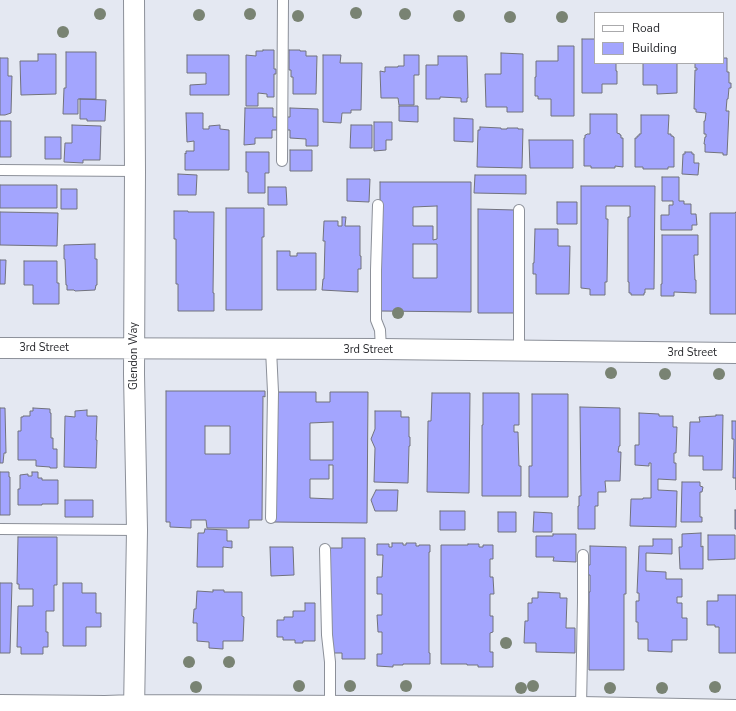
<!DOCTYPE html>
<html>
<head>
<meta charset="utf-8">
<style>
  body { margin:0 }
  #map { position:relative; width:736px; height:711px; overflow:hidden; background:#e4e8f2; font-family:"Nunito Sans",sans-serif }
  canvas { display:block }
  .legend { position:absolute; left:594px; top:12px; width:130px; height:52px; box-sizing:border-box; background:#fff; border:1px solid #aaaaac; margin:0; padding:5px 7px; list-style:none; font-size:12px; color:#2a2b2f }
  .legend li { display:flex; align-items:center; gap:8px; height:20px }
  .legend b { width:20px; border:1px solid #aaaaac }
</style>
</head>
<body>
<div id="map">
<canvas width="736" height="711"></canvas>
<ul class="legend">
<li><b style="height:5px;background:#fff"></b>Road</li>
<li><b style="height:11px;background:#a3a5fe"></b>Building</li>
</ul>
</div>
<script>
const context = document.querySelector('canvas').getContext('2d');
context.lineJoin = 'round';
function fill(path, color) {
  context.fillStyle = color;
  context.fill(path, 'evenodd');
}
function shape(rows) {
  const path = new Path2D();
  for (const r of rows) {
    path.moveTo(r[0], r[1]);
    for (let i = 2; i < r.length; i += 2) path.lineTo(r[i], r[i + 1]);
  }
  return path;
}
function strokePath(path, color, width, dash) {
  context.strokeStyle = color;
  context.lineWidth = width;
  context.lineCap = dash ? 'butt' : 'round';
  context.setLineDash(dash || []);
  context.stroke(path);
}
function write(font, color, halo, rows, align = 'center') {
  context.font = font + ' "Nunito Sans",sans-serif';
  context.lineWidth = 3;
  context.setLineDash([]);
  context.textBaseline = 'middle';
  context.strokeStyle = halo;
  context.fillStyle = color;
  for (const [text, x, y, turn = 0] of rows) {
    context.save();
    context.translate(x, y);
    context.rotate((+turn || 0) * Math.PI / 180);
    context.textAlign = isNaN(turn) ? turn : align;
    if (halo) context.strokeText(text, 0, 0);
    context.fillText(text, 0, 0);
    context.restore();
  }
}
const building = shape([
  [582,39,595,39,595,63,616,63,616,71,617,71,617,84,602,84,602,93,582,93,582,39],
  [558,46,574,46,574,116,551,116,551,99,538,99,538,96,535,96,535,77,536,77,536,61,558,61,558,46],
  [263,50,274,50,274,69,276,69,276,74,274,74,274,97,267,97,267,94,258,93,258,106,246,106,246,55,256,56,256,51,263,51,263,50],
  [289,50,300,50,300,51,306,51,306,56,317,56,316,94,293,94,293,77,291,77,291,70,289,70,289,50],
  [66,52,96,52,96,99,78,99,78,114,63,114,64,88,66,88,66,52],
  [501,53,523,54,523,112,507,112,507,107,486,107,485,74,501,74,501,53],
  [38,54,56,54,56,94,21,95,20,61,38,61,38,54],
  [187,55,229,55,229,95,190,95,190,85,206,84,206,73,187,73,187,55],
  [323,55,341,55,340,63,362,63,361,110,351,110,351,113,342,113,341,123,323,122,323,55],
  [404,55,419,55,419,75,414,75,414,105,399,105,398,98,381,98,380,71,385,72,385,67,398,67,398,66,404,66,404,55],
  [438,56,467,56,468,98,467,98,467,102,461,102,461,98,440,97,440,99,426,99,426,65,438,65,438,56],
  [0,58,8,58,8,76,12,76,11,113,5,115,0,115,0,58],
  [723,58,727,58,727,72,729,72,729,83,731,83,731,88,729,88,728,99,727,99,726,111,729,111,727,155,723,155,723,153,705,152,705,144,704,144,705,137,706,137,706,134,704,134,704,121,705,121,706,113,696,112,696,109,694,109,695,70,697,70,697,68,695,68,695,63,723,63,723,58],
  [643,63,677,63,677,93,657,94,657,85,643,85,643,63],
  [80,99,106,100,105,121,87,121,87,119,80,119,80,99],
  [399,106,418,106,418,122,399,121,399,106],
  [245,108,273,108,273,117,277,117,277,130,272,130,272,138,255,138,255,144,244,145,245,108],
  [290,108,318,109,318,146,306,146,306,139,290,138,290,130,285,130,286,117,290,117,290,108],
  [186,113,203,113,203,129,209,129,209,126,220,125,220,129,229,130,229,170,185,170,185,153,186,154,186,151,194,151,194,141,187,142,186,113],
  [590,114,617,114,617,133,620,134,620,135,621,135,621,138,623,138,623,167,615,166,615,168,591,168,591,166,584,166,584,138,585,138,585,135,586,135,587,134,590,134,590,114],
  [641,115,669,115,668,134,671,134,671,136,673,136,673,137,674,137,674,167,668,167,668,169,643,169,643,167,635,167,635,138,637,138,637,136,639,136,639,134,641,134,641,115],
  [454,118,473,119,473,142,454,141,454,118],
  [0,121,11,121,11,157,0,157,0,121],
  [374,122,392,122,392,140,386,140,386,150,374,151,374,122],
  [72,125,101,126,100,160,83,160,83,163,64,162,65,143,72,143,72,125],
  [351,125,372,125,372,148,350,148,351,125],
  [480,127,501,128,501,129,507,129,507,128,518,128,518,129,523,129,522,168,477,167,478,130,480,130,480,127],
  [45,137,61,137,61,159,45,159,45,137],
  [529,140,573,140,573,168,530,168,529,140],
  [290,150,312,150,312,171,290,171,290,150],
  [246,152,269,152,269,173,265,173,265,193,248,193,248,172,246,172,246,152],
  [685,152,692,152,692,154,694,154,694,163,699,163,698,175,682,174,683,154,685,154,685,152],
  [178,174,197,175,196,195,178,195,178,174],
  [475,175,526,175,526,194,474,193,475,175],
  [662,177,679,177,679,201,684,201,684,204,691,204,691,214,696,214,697,225,692,225,692,230,661,230,661,215,669,215,669,205,673,205,673,201,662,201,662,177],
  [347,179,370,179,369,202,347,201,347,179],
  [380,182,471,182,471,312,380,311,380,182],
  [437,206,437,239,433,240,433,226,413,226,413,207,437,206],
  [413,244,437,244,437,278,413,278,413,244],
  [0,185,57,185,57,208,0,208,0,185],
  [581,186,655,186,654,289,645,289,645,293,644,293,644,295,631,295,631,293,629,293,629,282,628,282,628,217,630,217,630,206,606,206,606,219,608,219,607,282,605,282,605,295,590,295,590,289,581,288,581,186],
  [268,187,286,187,287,205,268,205,268,187],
  [61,189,77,189,77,209,61,209,61,189],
  [557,202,577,202,577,224,557,224,557,202],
  [226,208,264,208,264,237,262,237,262,310,226,310,226,208],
  [478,209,515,210,514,313,478,313,478,209],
  [174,211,188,211,188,212,214,212,213,293,214,293,214,311,178,311,178,284,176,284,176,239,174,239,174,211],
  [0,212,58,213,57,246,0,245,0,212],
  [736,212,736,314,710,314,710,213,735,213,736,212],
  [342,217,346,217,345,226,360,226,360,256,361,256,361,269,358,269,358,292,322,290,323,279,324,279,325,241,323,241,324,221,338,221,338,226,342,226,342,217],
  [535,229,558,229,558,246,570,246,569,294,536,294,536,274,533,274,533,263,534,263,535,229],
  [662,235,698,235,698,255,694,255,695,280,696,280,696,293,674,292,674,296,661,296,661,284,662,284,662,235],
  [95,244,95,259,97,259,97,285,96,285,95,290,75,291,74,290,67,290,67,285,66,285,65,259,64,259,64,245,95,244],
  [277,251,290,251,290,256,297,256,297,253,316,253,316,290,277,290,277,251],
  [0,260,6,260,5,284,0,284,0,260],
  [24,261,57,261,57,283,59,283,59,304,33,304,33,285,24,285,24,261],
  [166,391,265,391,265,397,263,396,262,520,249,520,249,528,207,528,206,520,191,520,191,528,170,527,170,522,166,522,166,391],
  [205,426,230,426,230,454,205,454,205,426],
  [275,392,316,392,316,402,330,402,330,392,368,392,367,523,273,522,275,392],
  [333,422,333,460,310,460,310,423,333,422],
  [329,465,333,465,333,499,310,498,310,479,329,479,329,465],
  [432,393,470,393,469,493,427,492,428,421,431,421,432,393],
  [483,393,519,393,519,425,514,425,514,432,518,432,519,466,521,466,521,496,482,496,482,425,483,425,483,393],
  [532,394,568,394,568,497,529,497,529,466,532,466,532,394],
  [580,407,620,408,620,446,619,446,618,452,621,452,620,481,605,481,606,492,598,492,598,506,595,506,595,529,578,529,578,506,579,506,579,496,581,496,580,407],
  [0,408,5,408,6,453,4,453,3,463,0,463,0,408],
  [33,408,50,409,50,413,51,413,51,438,53,438,53,449,57,449,57,468,50,468,50,467,36,466,36,460,18,460,18,431,21,431,21,417,23,417,23,416,30,416,30,411,33,411,33,408],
  [87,410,87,416,97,416,96,440,97,440,96,468,64,467,65,416,75,417,75,411,87,410],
  [375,411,401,411,401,417,409,417,409,437,410,437,410,446,409,446,408,483,374,482,375,448,371,439,375,429,375,411],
  [639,413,659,414,659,416,673,416,673,427,677,427,676,453,674,453,674,463,676,463,676,480,658,479,658,490,677,491,676,527,630,526,631,499,643,499,643,498,651,498,651,463,649,463,649,466,635,465,635,445,639,445,639,413],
  [716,415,723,415,722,470,703,470,703,456,689,456,690,422,700,422,699,417,716,416,716,415],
  [732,421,736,421,736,490,736,478,733,478,734,439,732,439,732,421],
  [0,472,9,472,9,477,10,477,10,515,0,515,0,472],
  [32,472,38,472,38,478,42,478,42,480,58,480,58,504,42,504,42,505,18,505,18,489,20,489,20,475,28,474,28,476,32,476,32,472],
  [682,482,700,482,700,486,703,487,702,492,700,492,700,517,702,517,702,522,681,522,682,482],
  [376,490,398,490,397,511,375,511,371,500,376,490],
  [65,500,93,500,93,517,65,517,65,500],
  [735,510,736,510,736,529,735,529,735,510],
  [440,511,465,511,465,530,440,530,440,511],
  [498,512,516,512,516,532,498,532,498,512],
  [534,512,552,513,552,532,533,532,534,512],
  [205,529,227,530,227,541,232,541,232,548,223,547,223,567,197,567,198,533,204,533,205,529],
  [701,533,701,547,703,546,703,569,680,569,679,547,682,547,682,534,701,533],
  [553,534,576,534,576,562,553,561,554,557,536,557,536,536,553,536,553,534],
  [708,535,735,535,735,559,708,560,708,535],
  [18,537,57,537,57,585,54,585,54,611,46,611,46,632,48,632,48,647,43,647,43,654,21,654,21,647,17,647,18,606,33,606,33,589,19,589,19,584,17,584,18,537],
  [342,538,365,538,365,659,342,659,342,653,330,653,330,548,342,548,342,538],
  [653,539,672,539,672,554,646,553,646,571,666,572,666,579,682,579,682,597,677,597,677,603,682,603,682,618,687,618,687,640,672,640,672,652,648,651,648,639,638,639,638,622,636,622,636,601,639,601,639,593,637,593,639,546,653,546,653,539],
  [392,543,403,543,403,545,406,545,406,543,416,543,416,546,419,546,419,545,430,545,430,552,429,552,429,653,430,653,430,664,403,664,403,665,393,665,393,667,377,666,377,654,382,654,382,632,378,632,377,615,382,615,382,594,377,594,377,577,382,577,383,555,377,555,377,544,389,544,389,547,392,547,392,543],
  [468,544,479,544,479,547,483,547,483,545,493,545,493,559,490,559,490,577,493,577,494,594,490,594,490,616,493,616,493,632,490,633,490,652,493,652,493,667,478,667,478,665,467,665,467,664,441,664,441,545,468,545,468,544],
  [590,546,626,547,626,594,624,594,624,670,589,670,589,592,590,592,590,575,588,575,588,565,590,565,590,546],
  [270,547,293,547,294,575,271,576,270,547],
  [0,583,12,583,10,653,0,653,0,583],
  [63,583,82,583,82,593,96,593,96,613,101,613,101,627,86,627,86,646,63,646,63,583],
  [213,590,224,590,224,592,242,592,242,616,244,617,243,641,223,641,223,649,209,648,209,642,197,641,197,623,193,623,194,609,196,609,197,591,213,592,213,590],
  [538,592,560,593,560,598,567,598,566,628,575,628,575,653,536,652,536,643,524,643,525,621,528,621,528,603,532,603,532,598,538,598,538,592],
  [718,595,736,595,736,653,719,653,719,627,715,627,715,625,707,625,707,601,718,601,718,595],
  [305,603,315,603,315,641,303,641,303,643,295,643,295,640,283,640,283,637,277,637,277,620,284,620,284,617,293,617,293,611,305,611,305,603]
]);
fill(building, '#a3a5fe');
strokePath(building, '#71727c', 1);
const service = shape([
  [282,161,283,0],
  [0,170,135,171],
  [378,205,376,270,376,320,380,330,381,349],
  [519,351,519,210],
  [271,518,273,392,271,349],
  [0,529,137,530],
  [325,549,327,635,330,662,330,705],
  [581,707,583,602,583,555]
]);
const minor = shape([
  [134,0,135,171,134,374,137,530,134,711],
  [0,348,381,349,736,353],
  [0,705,105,706,134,705,581,707,736,710]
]);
strokePath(service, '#8c9099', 12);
strokePath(minor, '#8c9099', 22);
strokePath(service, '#fff', 10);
strokePath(minor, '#fff', 20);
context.fillStyle = '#798373';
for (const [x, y] of [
  [356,13],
  [100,14],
  [250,14],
  [405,14],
  [199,15],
  [298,16],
  [459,16],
  [510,17],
  [562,17],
  [63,32],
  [398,313],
  [611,373],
  [665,374],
  [719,374],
  [506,643],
  [189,662],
  [229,662],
  [299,686],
  [350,686],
  [406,686],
  [533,686],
  [196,687],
  [715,687],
  [521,688],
  [610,688],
  [662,688]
]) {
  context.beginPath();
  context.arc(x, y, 6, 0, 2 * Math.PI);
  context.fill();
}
write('11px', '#2a2b2f', '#fff', [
  ["3rd Street",44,348],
  ["3rd Street",368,350],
  ["3rd Street",692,353],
  ["Glendon Way",134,356,-90]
]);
</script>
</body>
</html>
